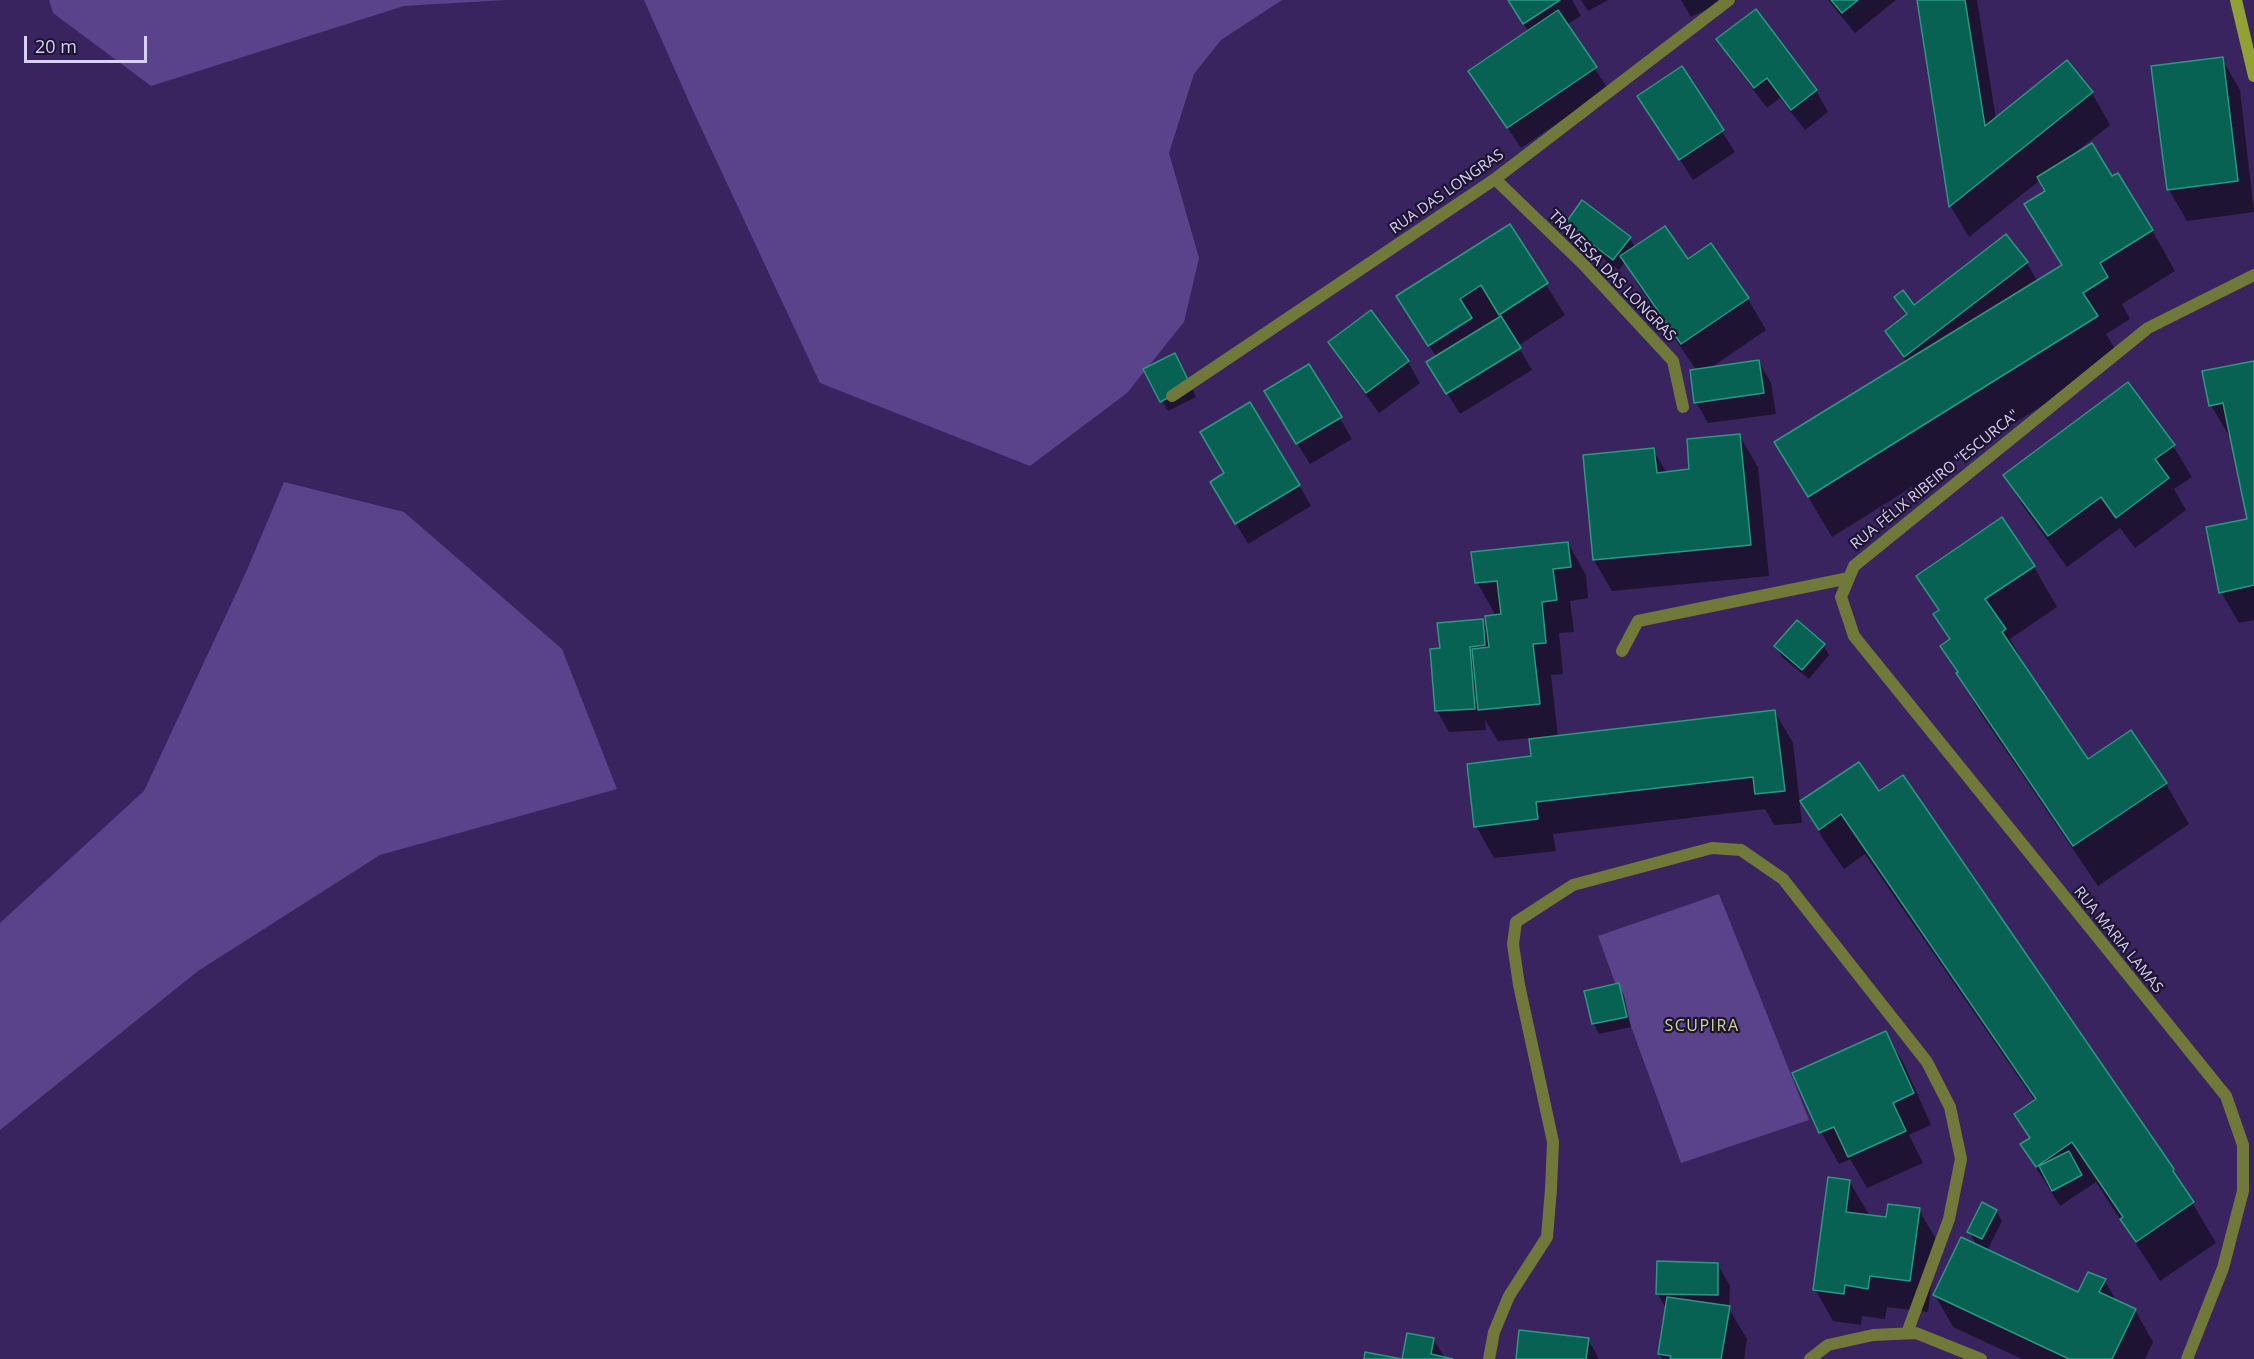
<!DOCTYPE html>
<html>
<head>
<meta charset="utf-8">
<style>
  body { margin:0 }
  #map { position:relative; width:2254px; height:1359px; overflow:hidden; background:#39245f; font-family:"Open Sans",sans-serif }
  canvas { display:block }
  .scale { position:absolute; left:24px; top:36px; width:123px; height:27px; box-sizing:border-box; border:3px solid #d9d0f5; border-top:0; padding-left:8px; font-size:18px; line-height:21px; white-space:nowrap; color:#d9d0f5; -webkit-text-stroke:4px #1d142f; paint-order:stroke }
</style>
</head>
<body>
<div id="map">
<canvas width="2254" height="1359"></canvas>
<div class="scale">20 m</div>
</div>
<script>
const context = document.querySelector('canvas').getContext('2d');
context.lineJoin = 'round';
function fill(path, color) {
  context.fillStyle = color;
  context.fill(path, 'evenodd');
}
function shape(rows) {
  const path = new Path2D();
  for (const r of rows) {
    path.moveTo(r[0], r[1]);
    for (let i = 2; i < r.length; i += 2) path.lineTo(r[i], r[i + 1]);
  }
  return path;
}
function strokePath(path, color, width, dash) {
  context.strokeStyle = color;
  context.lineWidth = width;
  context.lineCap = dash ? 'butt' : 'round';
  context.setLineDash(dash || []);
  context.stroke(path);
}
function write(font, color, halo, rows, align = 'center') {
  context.font = font + ' "Open Sans",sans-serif';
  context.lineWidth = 4.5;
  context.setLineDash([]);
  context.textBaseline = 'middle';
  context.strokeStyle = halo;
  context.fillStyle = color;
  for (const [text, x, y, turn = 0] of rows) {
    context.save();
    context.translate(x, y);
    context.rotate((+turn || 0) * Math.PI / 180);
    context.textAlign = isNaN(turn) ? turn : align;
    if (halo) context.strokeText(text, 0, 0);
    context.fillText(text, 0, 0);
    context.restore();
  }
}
fill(shape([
  [49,0,505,0,404,6,151,86,53,13],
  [644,0,1282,0,1221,40,1194,74,1169,153,1199,258,1184,322,1127,393,1030,466,820,383,690,104],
  [284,482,404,512,562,649,617,789,380,855,198,971,0,1130,0,923,144,791,247,570],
  [1719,894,1809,1120,1681,1163,1598,936]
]), '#5a438b');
fill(shape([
  [1508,0,1572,0,1581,16,1566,25,1608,89,1521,148,1470,71,1529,32],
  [1581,0,1608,0,1588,11],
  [1681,0,1726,0,1691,17],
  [1828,0,1896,0,1855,33],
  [1919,0,1977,0,1996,119,2067,62,2092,93,2110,125,2076,152,2112,178,2152,230,2175,271,2122,304,2130,319,2106,334,2120,357,1832,537,1776,443,1906,362,1887,332,1907,317,1896,298,1914,307,2027,263,2037,281,2063,266,2047,192,2040,180,1969,237,1951,207],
  [1718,39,1816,91,1828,112,1805,130,1780,98,1767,108,1731,60],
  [2222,59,2240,90,2254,212,2187,221,2169,190,2153,68],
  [1681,68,1735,152,1693,180,1639,96],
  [1566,224,1630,238,1635,248,1687,261,1748,299,1766,330,1709,369,1759,362,1771,383,1776,414,1708,423,1696,402,1697,371,1640,288,1625,262,1619,270,1572,235],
  [1509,226,1565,315,1518,346,1532,370,1460,414,1441,383,1437,358,1398,297],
  [1371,312,1408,362,1420,383,1379,413,1343,364,1330,343],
  [2254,362,2254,620,2239,623,2221,592,2249,520,2231,436,2229,436,2211,405],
  [1180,365,1196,397,1168,411,1162,401],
  [1309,366,1352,439,1310,464,1278,413],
  [1739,435,1758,467,1769,576,1612,591,1594,560,1653,450,1667,473,1691,470],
  [2173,446,2192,477,2174,489,2186,510,2135,548,2120,528,2067,567,2023,506,2005,475],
  [1212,482,1299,485,1311,506,1248,544],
  [1568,543,1586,575,1588,598,1570,601,1574,632,1559,633,1563,674,1551,675,1558,737,1775,712,1793,743,1802,823,1774,825,1765,809,1553,834,1556,851,1494,858,1476,826,1533,758,1531,738,1498,741,1485,720,1486,730,1449,732,1437,711,1441,650,1482,620,1489,633,1496,616,1477,582],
  [2034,567,2057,607,2010,639,2028,671,2087,761,2166,784,2189,824,2098,886,1981,714,1965,687,1942,646,1950,641,1935,615,1939,612,1918,576],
  [1823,645,1829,655,1809,679,1782,657,1776,646],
  [1879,793,2173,1170,2216,1243,2160,1281,2096,1182,2060,1206,2022,1145,2030,1139,2016,1114,2035,1101,1865,854,1844,869,1825,842,1802,802],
  [1618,985,1624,995,1631,1027,1599,1034,1594,1024,1586,992],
  [1885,1033,1904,1064,1931,1125,1909,1135,1923,1163,1867,1188,1850,1159,1839,1164,1821,1132,1794,1074],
  [1849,1181,1868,1213,1867,1216,1888,1218,1919,1210,1937,1241,1928,1312,1887,1307,1885,1319,1862,1316,1861,1325,1833,1321,1815,1289],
  [1996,1211,2002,1221,1987,1251,2079,1294,2105,1281,2117,1302,2135,1310,2153,1342,2145,1359,2022,1359,1953,1327,1935,1295,1977,1246,1969,1232],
  [1718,1265,1730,1286,1729,1309,1747,1339,1744,1359,1663,1359,1659,1354,1667,1310,1657,1293],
  [1433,1339,1446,1359,1403,1359],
  [1588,1339,1599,1359,1518,1359]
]), '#0007');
const building = shape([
  [1508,0,1560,0,1523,24,1508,0],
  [1831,0,1858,0,1842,13,1831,0],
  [1917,0,1965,0,1985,126,2067,60,2093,92,1949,207,1917,0],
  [1756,9,1817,90,1791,110,1767,78,1754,88,1716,39,1756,9],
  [1558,10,1597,67,1507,128,1468,71,1558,10],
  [2223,57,2238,181,2167,190,2151,66,2223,57],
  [1682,66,1724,130,1679,160,1637,96,1682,66],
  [2092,143,2112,176,2118,173,2153,230,2100,263,2108,277,2083,293,2098,316,1808,497,1774,442,2062,265,2024,204,2045,191,2037,177,2092,143],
  [1582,200,1631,237,1613,260,1565,224,1582,200],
  [1510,224,1548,283,1499,315,1481,285,1460,299,1472,318,1428,346,1396,296,1510,224],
  [1665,226,1688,259,1711,243,1749,298,1681,344,1620,256,1665,226],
  [2006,234,2028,262,1904,357,1885,331,1907,314,1894,297,1903,290,1914,305,2006,234],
  [1371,310,1409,361,1366,393,1328,342,1371,310],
  [1501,316,1521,348,1446,394,1426,362,1501,316],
  [1175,353,1191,386,1160,402,1143,369,1175,353],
  [1759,360,1764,393,1694,403,1690,370,1759,360],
  [2254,361,2254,585,2219,593,2206,527,2247,519,2223,403,2209,406,2202,371,2254,361],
  [1309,364,1342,417,1296,444,1264,391,1309,364],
  [2128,382,2175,445,2155,459,2169,478,2116,518,2101,497,2048,536,2003,475,2128,382],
  [1250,402,1300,485,1235,524,1210,482,1224,473,1200,432,1250,402],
  [1740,434,1751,545,1593,560,1583,455,1654,448,1657,473,1689,469,1687,439,1740,434],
  [2002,517,2035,566,1985,599,2006,629,2002,632,2088,759,2131,730,2167,783,2073,846,1956,673,1958,672,1940,646,1950,639,1933,614,1939,610,1916,576,2002,517],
  [1568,542,1571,567,1553,569,1557,600,1542,602,1546,643,1533,644,1540,704,1478,710,1472,649,1489,647,1485,616,1501,614,1497,581,1475,583,1471,552,1568,542],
  [1483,619,1485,645,1470,647,1475,709,1435,711,1430,649,1440,648,1437,623,1483,619],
  [1797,620,1825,644,1802,670,1774,646,1797,620],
  [1775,710,1785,791,1755,794,1753,777,1536,802,1538,819,1474,827,1467,764,1531,756,1529,739,1775,710],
  [1859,762,1879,791,1903,775,2174,1169,2173,1171,2194,1202,2136,1242,2120,1219,2123,1217,2072,1142,2036,1167,2020,1144,2030,1138,2014,1114,2036,1099,1841,814,1819,830,1800,801,1859,762],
  [1619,983,1627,1017,1592,1024,1584,991,1619,983],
  [1886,1031,1914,1093,1893,1103,1906,1131,1848,1157,1834,1127,1819,1133,1792,1073,1886,1031],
  [2069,1151,2082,1175,2052,1191,2039,1166,2069,1151],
  [1828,1177,1850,1180,1846,1212,1886,1217,1888,1204,1920,1208,1910,1281,1870,1276,1868,1289,1845,1285,1844,1294,1813,1290,1828,1177],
  [1982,1202,1997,1210,1982,1239,1967,1232,1982,1202],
  [1961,1237,2078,1292,2088,1272,2106,1279,2099,1292,2136,1309,2112,1359,2069,1359,1933,1295,1961,1237],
  [1657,1261,1718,1263,1718,1295,1656,1294,1657,1261],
  [1667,1297,1730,1306,1721,1359,1670,1359,1671,1356,1658,1354,1667,1297],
  [1519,1330,1589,1338,1586,1359,1516,1359,1519,1330],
  [1407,1333,1434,1338,1431,1354,1453,1359,1364,1359,1365,1352,1402,1359,1407,1333]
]);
fill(building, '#076253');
strokePath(building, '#2c9882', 1.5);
strokePath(shape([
  [1495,179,1583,264,1673,361,1683,407],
  [1172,396,1495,179,1729,0],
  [1622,651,1638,621,1849,578],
  [1489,1359,1494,1332,1509,1296,1547,1237,1551,1189,1553,1142,1519,985,1513,944,1516,922,1573,885,1712,848,1741,850,1783,879,1927,1062,1950,1107,1961,1159,1949,1219,1907,1333],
  [1810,1359,1828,1345,1873,1335,1916,1333,1981,1359],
  [2187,1359,2223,1268,2243,1191,2243,1145,2226,1096,1854,636,1841,597,1854,566,2148,328,2254,275]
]), '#70793a', 12);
strokePath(shape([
  [2236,0,2254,76]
]), '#92a133', 12);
write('15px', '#d9d0f5', '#1d142f', [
  ["RUA DAS LONGRAS",1447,192,-35],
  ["TRAVESSA DAS LONGRAS",1612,276,46],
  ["RUA FÉLIX RIBEIRO \"ESCURCA\"",1935,480,-39],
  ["RUA MARIA LAMAS",2118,940,51]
]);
context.letterSpacing = '1.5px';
write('16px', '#cddb8e', '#1d142f', [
  ["SCUPIRA",1702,1026]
]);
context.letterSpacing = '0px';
</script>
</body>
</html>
